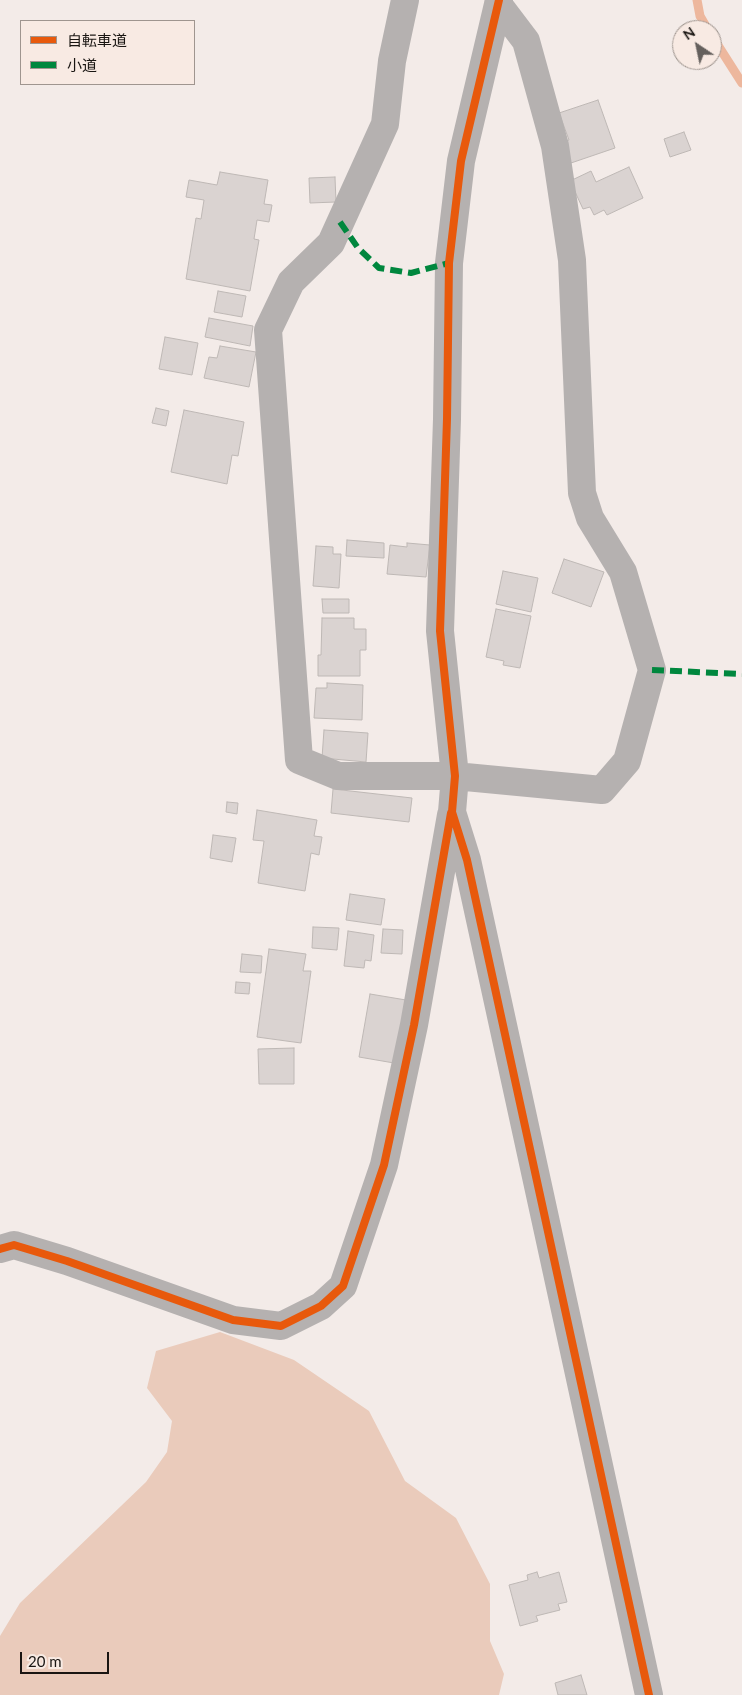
<!DOCTYPE html>
<html>
<head>
<meta charset="utf-8">
<style>
  body { margin:0 }
  #map { position:relative; width:742px; height:1695px; overflow:hidden; background:#f3ebe8; font-family:Lato,"Noto Sans JP",sans-serif }
  canvas { display:block }
  .legend { position:absolute; left:20px; top:20px; width:175px; height:65px; box-sizing:border-box; background:#f8eae3; border:1px solid #9f958f; margin:0; padding:6px 9px; list-style:none; font-size:15px; color:#191512 }
  .legend li { display:flex; align-items:center; gap:10px; height:25px }
  .legend b { width:25px; border:1px solid #9f958f }
  .north { position:absolute; left:672px; top:20px; width:50px; height:50px; box-sizing:border-box; background:#f8eae3; border:1px solid #9f958f; border-radius:50%; rotate:326deg; font-size:14px; font-weight:700; line-height:20px; text-align:center; color:#191512 }
  .north::after { content:''; display:block; margin:auto; width:18px; height:22px; background:#65605d; clip-path:polygon(50% 0,100% 100%,50% 72%,0 100%) }
  .scale { position:absolute; left:20px; top:1652px; width:89px; height:22px; box-sizing:border-box; border:2px solid #191512; border-top:0; padding-left:6px; font-size:15px; line-height:18px; white-space:nowrap; color:#191512; -webkit-text-stroke:4px #f8eae3; paint-order:stroke }
</style>
</head>
<body>
<div id="map">
<canvas width="742" height="1695"></canvas>
<ul class="legend">
<li><b style="height:6px;background:#e8590c"></b>自転車道</li>
<li><b style="height:6px;background:#00873e"></b>小道</li>
</ul>
<div class="north">N</div>
<div class="scale">20 m</div>
</div>
<script>
const context = document.querySelector('canvas').getContext('2d');
context.lineJoin = 'round';
function fill(path, color) {
  context.fillStyle = color;
  context.fill(path, 'evenodd');
}
function shape(rows) {
  const path = new Path2D();
  for (const r of rows) {
    path.moveTo(r[0], r[1]);
    for (let i = 2; i < r.length; i += 2) path.lineTo(r[i], r[i + 1]);
  }
  return path;
}
function strokePath(path, color, width, dash) {
  context.strokeStyle = color;
  context.lineWidth = width;
  context.lineCap = dash ? 'butt' : 'round';
  context.setLineDash(dash || []);
  context.stroke(path);
}
fill(shape([
  [220,1332,294,1360,369,1411,405,1481,456,1518,490,1584,490,1641,504,1674,499,1695,0,1695,0,1636,20,1603,146,1482,167,1452,172,1421,147,1388,156,1351]
]), '#eacbbb');
strokePath(shape([
  [697,0,700,16,708,30],
  [712,36,742,83]
]), '#edb79d', 9);
const building = shape([
  [598,100,615,148,571,163,564,142,569,140,559,113,598,100],
  [684,132,691,150,670,157,664,139,684,132],
  [629,167,643,198,607,215,604,210,594,215,590,207,583,209,570,181,591,171,596,182,629,167],
  [220,172,268,180,264,204,272,205,269,222,257,220,254,239,259,240,250,291,186,279,196,218,201,219,204,200,186,197,189,180,217,185,220,172],
  [335,177,336,202,310,203,309,178,335,177],
  [218,291,246,296,242,317,214,312,218,291],
  [209,318,253,326,250,346,205,337,209,318],
  [165,337,198,343,192,375,159,369,165,337],
  [220,346,256,352,249,387,204,378,209,357,217,358,220,346],
  [156,408,169,411,166,426,152,423,156,408],
  [184,410,244,422,238,456,232,455,227,484,171,472,184,410],
  [347,540,384,543,384,558,346,556,347,540],
  [407,543,430,545,426,577,387,574,390,545,407,547,407,543],
  [316,546,333,547,333,554,341,554,339,588,313,586,316,546],
  [564,559,604,572,591,607,552,593,564,559],
  [503,571,538,578,531,612,496,604,503,571],
  [322,599,349,599,349,613,323,613,322,599],
  [496,609,531,616,520,668,503,665,504,661,486,657,496,609],
  [322,618,354,618,354,629,366,629,366,650,360,650,360,676,318,676,318,655,321,655,322,618],
  [327,683,363,685,362,720,314,718,316,688,327,688,327,683],
  [324,730,368,733,366,762,322,758,324,730],
  [333,789,412,798,409,822,331,813,333,789],
  [227,802,238,803,237,814,226,812,227,802],
  [257,810,317,820,314,836,322,837,319,855,311,853,305,891,258,883,264,841,253,840,257,810],
  [213,835,236,838,232,862,210,858,213,835],
  [350,894,385,899,381,925,346,920,350,894],
  [313,927,339,928,337,950,312,948,313,927],
  [383,929,403,930,402,954,381,953,383,929],
  [348,931,374,935,371,961,365,960,364,968,344,966,348,931],
  [269,949,306,954,303,971,311,971,301,1043,257,1037,269,949],
  [242,954,262,956,261,973,240,972,242,954],
  [236,982,250,983,249,994,235,993,236,982],
  [370,994,406,1000,394,1063,359,1057,370,994],
  [294,1048,294,1084,259,1084,258,1049,294,1048],
  [537,1572,539,1578,559,1572,567,1602,558,1604,560,1610,536,1616,538,1621,520,1626,509,1585,528,1580,527,1575,537,1572],
  [581,1675,587,1695,558,1695,555,1683,581,1675]
]);
fill(building, '#dad3d1');
strokePath(building, '#beb8b5', 1);
strokePath(shape([
  [405,0,392,61,385,124,331,243,291,282,268,330,299,760,338,776,455,776,602,790,627,761,652,670,623,572,590,518,582,493,572,260,555,146,526,41,498,4],
  [499,0,461,161,449,263,447,419,440,631,455,776,452,812,467,860,649,1695],
  [0,1249,14,1245,67,1261,233,1320,281,1326,321,1306,343,1286,384,1165,414,1025,451,815]
]), '#b5b1b0', 28);
strokePath(shape([
  [340,222,358,248,379,268,411,273,449,263],
  [652,670,742,674]
]), '#00873e', 6, [12, 6]);
strokePath(shape([
  [499,0,461,161,449,263,447,419,440,631,455,776,452,812,467,860,649,1695],
  [0,1249,14,1245,67,1261,233,1320,281,1326,321,1306,343,1286,384,1165,414,1025,451,813]
]), '#e8590c', 8);
</script>
</body>
</html>
